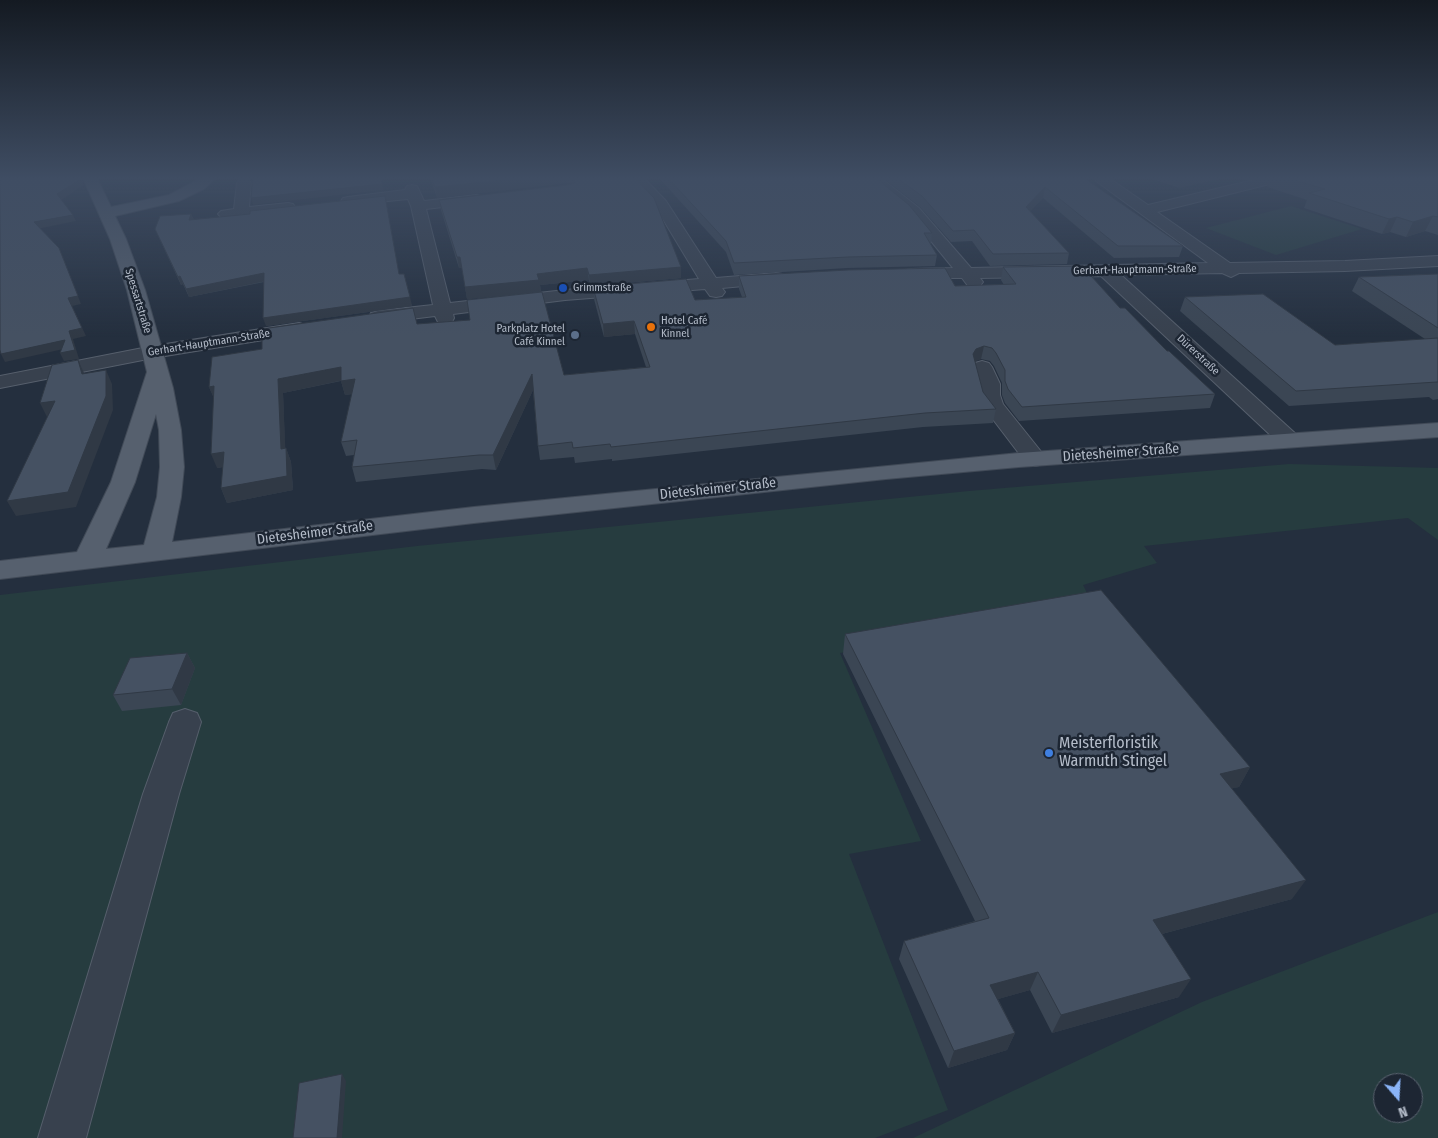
<!DOCTYPE html>
<html>
<head>
<meta charset="utf-8">
<style>
  body { margin:0 }
  #map { position:relative; width:1438px; height:1138px; overflow:hidden; background:#242f3e; font-family:"Fira Sans Condensed",sans-serif }
  canvas { display:block }
  .north { position:absolute; left:1373px; top:1073px; width:50px; height:50px; box-sizing:border-box; background:#1d2633; border:1px solid #59626f; border-radius:50%; rotate:161deg; font-size:14px; font-weight:700; line-height:20px; text-align:center; color:#b4bcc9 }
  .north::after { content:''; display:block; margin:auto; width:18px; height:22px; background:#8ab4f8; clip-path:polygon(50% 0,100% 100%,50% 72%,0 100%) }
</style>
</head>
<body>
<div id="map">
<canvas width="1438" height="1138"></canvas>
<div class="north">N</div>
</div>
<script>
const context = document.querySelector('canvas').getContext('2d');
context.lineJoin = 'round';
function fill(path, color) {
  context.fillStyle = color;
  context.fill(path, 'evenodd');
}
function shape(rows) {
  const path = new Path2D();
  for (const r of rows) {
    path.moveTo(r[0], r[1]);
    for (let i = 2; i < r.length; i += 2) path.lineTo(r[i], r[i + 1]);
  }
  return path;
}
function strokePath(path, color, width, dash) {
  context.strokeStyle = color;
  context.lineWidth = width;
  context.lineCap = dash ? 'butt' : 'round';
  context.setLineDash(dash || []);
  context.stroke(path);
}
function write(font, color, halo, rows, align = 'center') {
  context.font = font + ' "Fira Sans Condensed",sans-serif';
  context.lineWidth = 5;
  context.setLineDash([]);
  context.textBaseline = 'middle';
  context.strokeStyle = halo;
  context.fillStyle = color;
  for (const [text, x, y, turn = 0] of rows) {
    context.save();
    context.translate(x, y);
    context.rotate((+turn || 0) * Math.PI / 180);
    context.textAlign = isNaN(turn) ? turn : align;
    if (halo) context.strokeText(text, 0, 0);
    context.fillText(text, 0, 0);
    context.restore();
  }
}
fill(shape([
  [1291,206,1362,229,1276,255,1206,228],
  [1289,464,1438,468,1438,540,1408,518,1144,546,1157,563,1083,585,1095,609,840,653,921,841,849,854,948,1110,875,1138,0,1138,0,595,417,546,969,491],
  [1438,912,1438,1138,913,1138,1202,1002],
  [1383,1083,1413,1083,1413,1113,1383,1113]
]), '#263c3f');
const minor = shape([
  [630,178,644,178,666,201,716,278,776,273,782,274,785,278,782,282,776,283,722,288,725,292,722,296,716,297,710,296,705,289,565,300,453,314,454,318,452,322,445,324,438,322,435,316,378,323,371,321,369,317,371,313,378,311,433,305,411,206,408,199,348,205,343,204,341,201,343,198,348,197,405,190,407,186,412,185,417,186,424,201,476,195,481,196,483,199,481,202,476,203,426,209,450,303,565,290,699,279,655,206,630,178],
  [866,178,881,178,919,208,971,268,1208,263,1096,181,1094,178,1109,178,1148,205,1262,178,1284,178,1282,181,1157,212,1230,263,1345,261,1438,256,1438,266,1345,271,1239,273,1231,277,1222,273,1121,275,1297,435,1301,440,1297,445,1289,447,1281,445,1101,276,980,278,983,282,980,286,974,287,968,286,962,278,905,278,902,274,905,270,911,269,953,268,909,214,866,178],
  [244,179,249,180,251,183,249,207,288,203,293,204,295,207,293,210,288,211,226,219,221,217,218,214,221,211,234,209,237,183,239,180,244,179],
  [299,323,306,325,309,329,306,333,153,358,0,388,0,376,153,346,299,323],
  [982,361,989,363,992,367,1000,384,1000,395,1003,404,1047,459,1043,464,1035,466,1027,464,982,405,978,395,978,384,972,367,975,363,982,361],
  [185,709,197,713,201,722,179,794,86,1138,38,1138,143,794,169,722,173,713,185,709]
]);
const major = shape([
  [83,178,97,178,111,207,169,195,201,178,216,178,204,189,179,201,115,216,126,239,145,290,173,388,181,430,184,467,181,497,172,542,474,507,1019,453,1438,423,1438,437,1019,467,886,479,474,523,0,579,0,561,77,552,111,482,147,372,127,290,110,239,83,178],
  [156,414,159,430,160,467,157,497,144,545,106,549,135,482,156,414]
]);
strokePath(minor, '#565f6c', 2);
strokePath(major, '#414a57', 2);
fill(minor, '#38414e');
fill(major, '#56606e');
fill(shape([
  [430,178,635,178,681,278,590,286,589,280,540,285,541,292,467,299,462,268,459,268,441,210,439,200,571,184,568,183,437,198],
  [659,178,876,178,932,233,931,244,930,244,937,255,935,266,847,268,734,275,726,252],
  [883,178,1084,178,1183,246,1179,257,1114,258,1043,198,1030,211,1069,253,1067,264,990,266,972,241,951,242,920,207],
  [1149,178,1223,178,1179,188],
  [1239,178,1256,178,1246,180],
  [1270,178,1438,178,1438,235,1425,231,1406,237,1390,232,1382,234,1304,208,1307,200,1267,187],
  [191,214,194,220,399,274,412,306,266,326,264,282,189,297,183,284,181,285,155,229],
  [1003,267,1120,308,1215,394,1210,408,1019,421,1005,403,1002,395,1002,383,994,366,990,361,981,359,975,361,983,392,996,409,993,423,923,427,612,461,612,459,575,463,574,457,540,460,538,446,533,390,496,470,482,469,356,482,352,467,354,455,346,456,341,442,352,394,345,395,341,381,283,393,285,448,286,448,291,462,293,490,227,503,221,488,223,467,217,468,214,398,209,387,417,324,564,375,646,367,635,334,604,337,594,299,593,287,695,300,742,297,739,289,739,276,955,286,1004,285,1001,280],
  [1438,274,1438,399,1433,400,1429,397,1289,406,1180,311,1185,297,1335,345,1425,339,1352,291,1359,277],
  [845,634,1250,767,1239,787,1232,788,1292,899,1162,934,1179,997,1052,1033,1030,990,998,999,1015,1033,1007,1050,948,1068,899,959,904,941,975,921,843,654],
  [187,653,195,668,181,705,122,711,113,695]
]), '#3b4654');
fill(shape([
  [81,178,82,178,84,185,60,201,57,194],
  [526,178,567,178,568,183,437,198,435,187],
  [1182,178,1223,178,1179,188],
  [1247,178,1256,178,1246,180],
  [382,184,384,190,253,205,251,198],
  [1045,187,1043,198,1024,218,1026,207],
  [191,214,194,221,189,220],
  [73,215,76,221,37,229,34,222],
  [1433,216,1425,231,1406,237,1413,222],
  [1397,217,1390,232,1382,234,1389,219],
  [59,248,81,304,72,306,86,336,73,339,79,359,64,361,60,353,69,331,68,298],
  [457,257,460,257,462,268,459,268],
  [681,267,681,278,590,286,589,275],
  [587,268,589,280,540,285,541,292,467,299,465,287,537,274],
  [264,273,266,281,189,297,186,289],
  [180,276,183,284,181,285,178,277],
  [410,297,412,306,266,326,263,318],
  [634,321,635,334,604,337,603,324],
  [65,340,68,348,5,362,1,354],
  [984,346,981,359,974,362,973,354,976,349],
  [78,360,84,373,82,374],
  [341,367,344,380,283,393,286,464,281,449,278,379],
  [106,370,112,384,113,410,76,507,16,516,7,501],
  [532,374,534,388,496,470,493,455],
  [355,379,359,393,345,395,341,381],
  [214,386,215,401,209,387],
  [55,401,47,417,40,403],
  [286,448,291,462,293,490,227,503,221,488],
  [224,452,229,466,217,468,211,454],
  [187,653,195,668,181,705,172,689],
  [1250,767,1239,787,1209,793,1220,774],
  [1306,880,1292,899,1143,939,1153,920],
  [1038,972,1030,990,984,1003,990,985],
  [1191,979,1179,997,1052,1033,1061,1015],
  [1015,1033,1007,1050,948,1068,954,1051],
  [342,1074,346,1081,342,1138,337,1138]
]), '#303945');
const building = shape([
  [0,178,81,178,81,179,57,194,73,215,34,222,59,248,78,296,68,298,82,328,69,331,75,350,60,353,65,340,1,354,0,350,0,178],
  [253,178,381,178,382,184,251,198,253,178],
  [431,178,526,178,435,187,431,178],
  [575,178,635,178,654,198,681,267,589,275,587,268,537,274,539,280,465,287,460,257,457,257,439,200,567,185,574,183,575,178],
  [668,178,876,178,909,205,932,233,924,233,937,255,848,257,734,263,726,241,668,178],
  [897,178,1084,178,1183,246,1118,246,1045,187,1026,207,1069,253,993,254,974,230,953,231,922,196,897,178],
  [1287,178,1438,178,1438,217,1433,216,1413,222,1397,217,1389,219,1309,193,1325,189,1287,178],
  [385,196,399,274,404,274,410,297,263,318,264,273,186,289,180,276,178,277,155,229,160,216,191,214,189,220,250,214,250,211,385,196],
  [1082,266,1120,308,1125,308,1167,351,1169,351,1215,394,1022,407,1008,389,1005,381,1005,370,996,353,992,348,984,346,976,349,973,354,983,392,996,409,925,413,611,447,610,444,573,448,572,442,538,446,532,374,493,455,479,455,352,467,357,440,341,442,355,379,341,381,341,367,278,379,281,449,286,448,287,476,221,488,224,452,211,454,214,386,209,387,212,357,262,349,262,329,413,308,417,324,470,320,467,300,542,292,564,375,650,367,634,321,603,324,593,287,686,279,695,300,746,297,739,276,848,270,945,268,955,286,1016,284,1003,267,1082,266],
  [1438,274,1438,328,1359,277,1438,274],
  [1263,294,1335,345,1438,338,1438,382,1437,382,1296,391,1185,297,1263,294],
  [78,360,82,374,106,370,106,396,68,492,7,501,55,401,40,403,52,365,78,360],
  [1101,590,1250,767,1220,774,1306,880,1153,920,1191,979,1061,1015,1038,972,990,985,1015,1033,954,1051,904,941,989,918,845,634,1101,590],
  [187,653,172,689,113,695,130,658,187,653],
  [342,1074,337,1138,293,1138,299,1083,342,1074]
]);
fill(building, '#455162');
strokePath(building, '#303945', 1);
const sky = context.createLinearGradient(0, 0, 0, 337);
sky.addColorStop(0, '#141a22');
sky.addColorStop(0.53, '#3f4d63');
sky.addColorStop(1, '#3f4d6300');
context.fillStyle = sky;
context.fillRect(0, 0, 1438, 337);
for (const [x, y, r, color] of [
  [563,288,5,"#1a4fb4"],
  [651,327,5,"#e8710a"],
  [575,335,5,"#5c6f8a"],
  [1049,753,5,"#3f7fe0"]
]) {
  const dot = new Path2D();
  dot.arc(x, y, r, 0, 2 * Math.PI);
  context.fillStyle = color;
  context.fill(dot);
  strokePath(dot, '#1d2633', 2);
}
write('11px', '#b4bcc9', '#1d2633', [
  ["Gerhart-Hauptmann-Straße",1135,270,-1],
  ["Spessartstraße",138,301,73],
  ["Gerhart-Hauptmann-Straße",209,343,-9],
  ["Dürerstraße",1198,355,43]
]);
write('11px', '#b4bcc9', '#1d2633', [
  ["Grimmstraße",573,288],
  ["Hotel Café",661,321],
  ["Kinnel",661,334],
  ["Parkplatz Hotel",565,329,"right"],
  ["Café Kinnel",565,342,"right"]
], 'left');
write('14px', '#b4bcc9', '#1d2633', [
  ["Dietesheimer Straße",1121,453,-4],
  ["Dietesheimer Straße",718,489,-6],
  ["Dietesheimer Straße",315,533,-7]
]);
write('16px', '#b4bcc9', '#1d2633', [
  ["Meisterfloristik",1059,744],
  ["Warmuth Stingel",1059,762]
], 'left');
</script>
</body>
</html>
